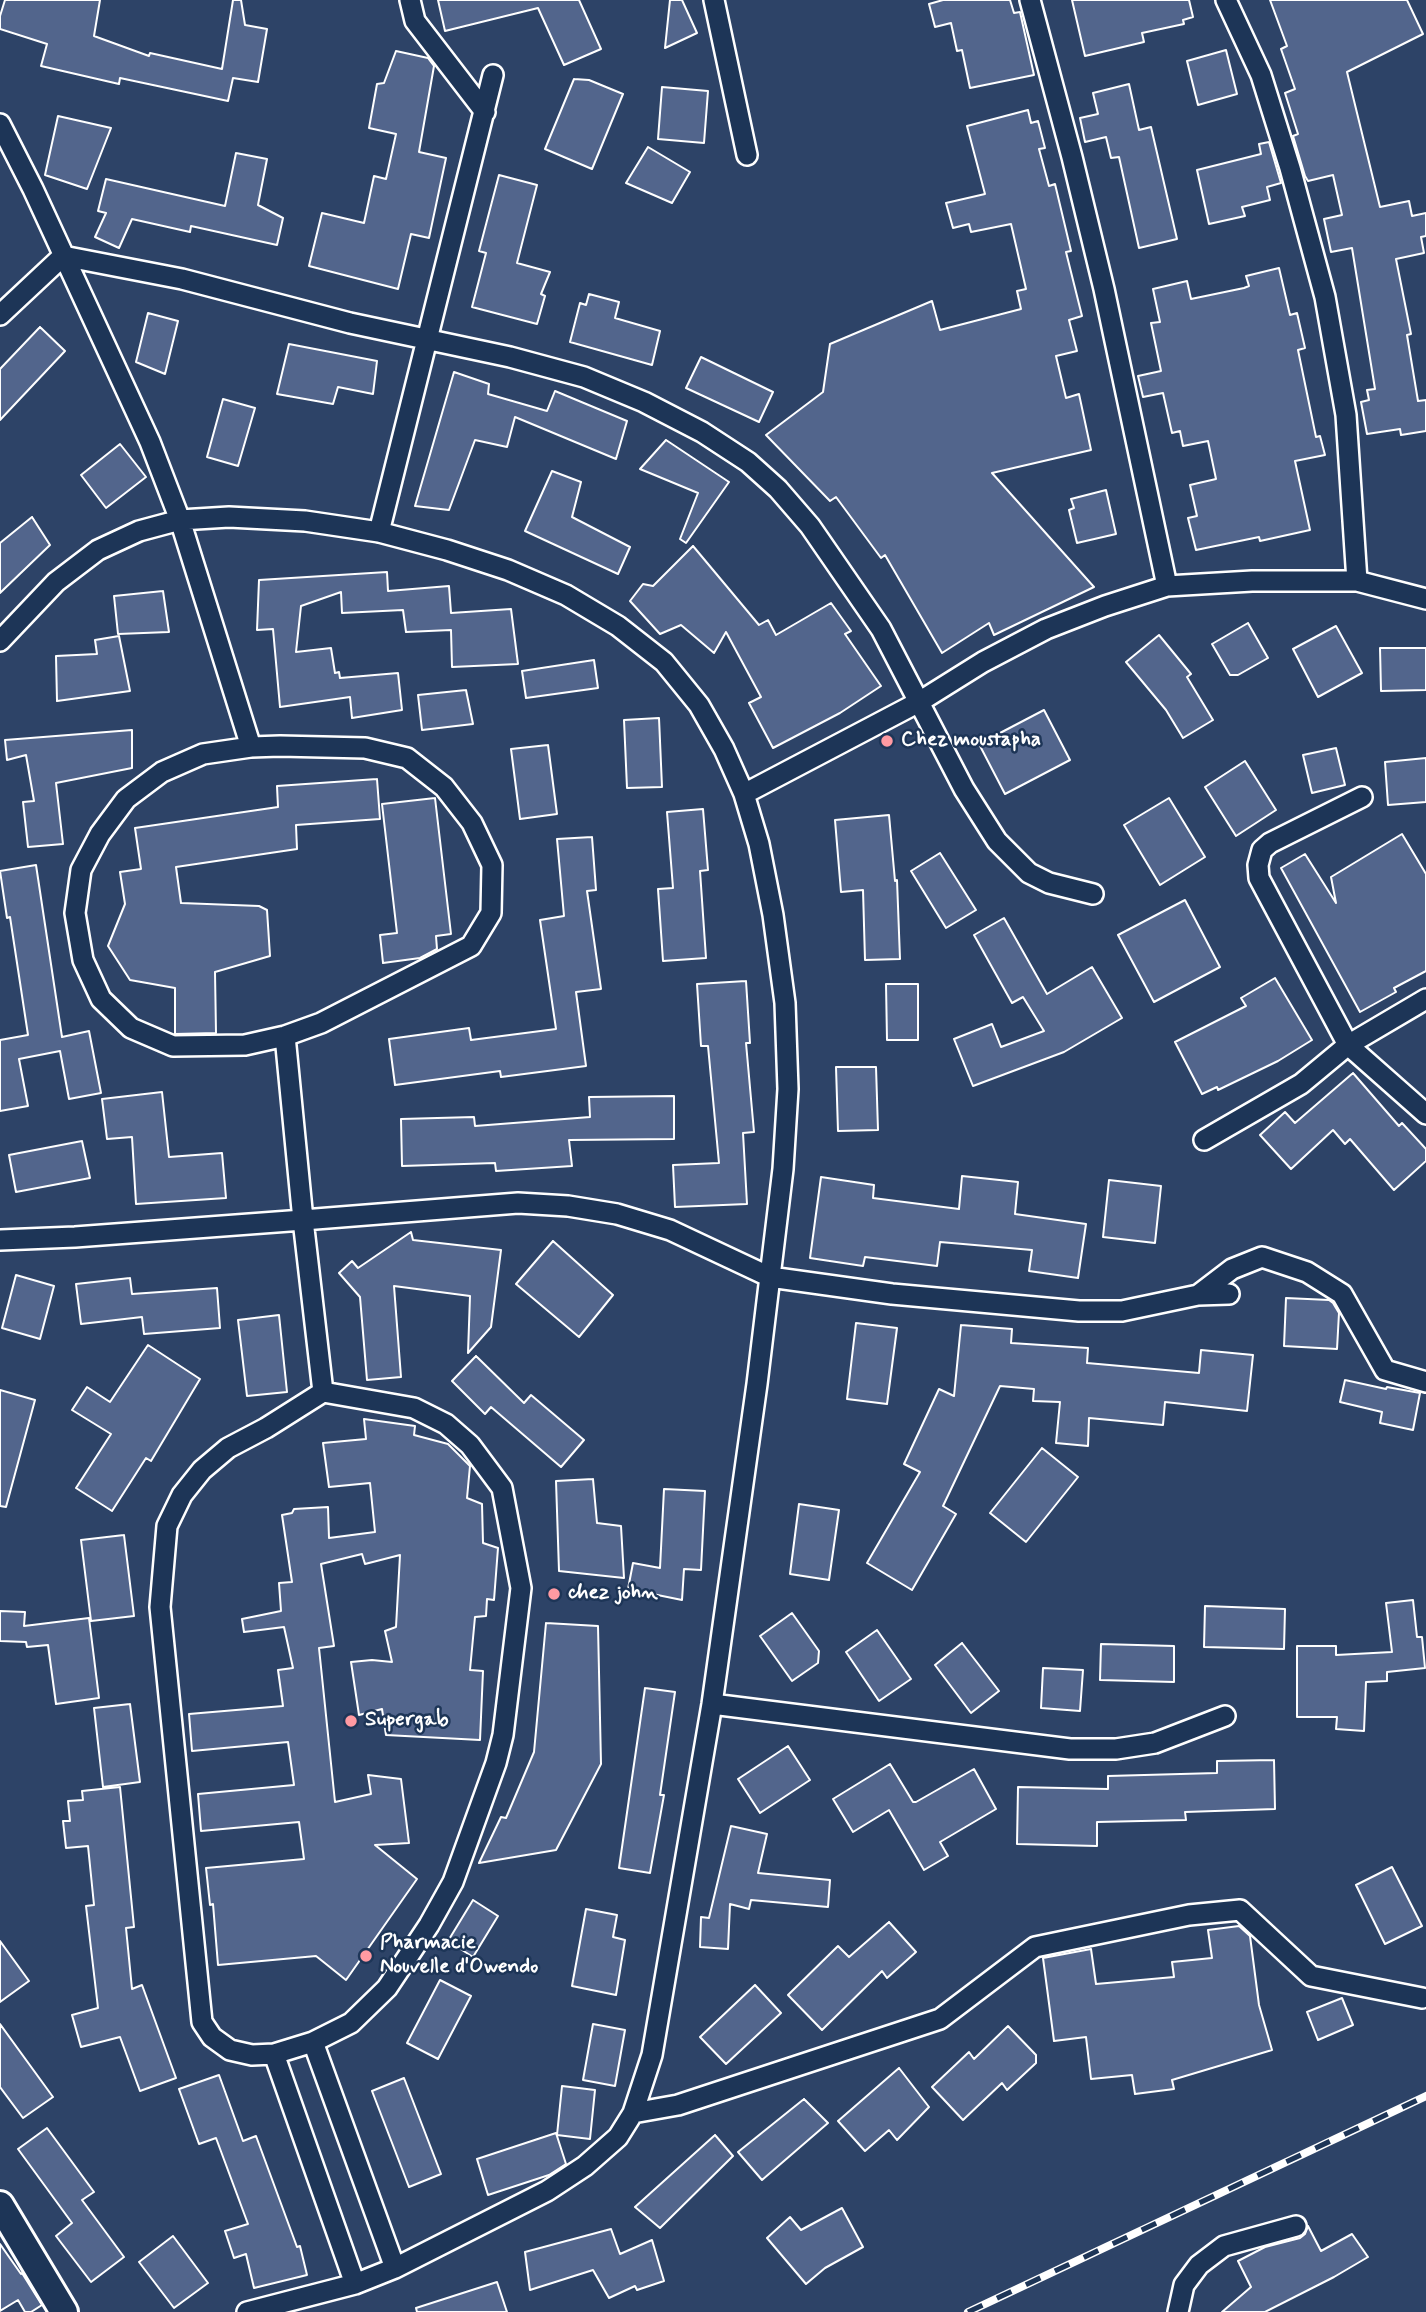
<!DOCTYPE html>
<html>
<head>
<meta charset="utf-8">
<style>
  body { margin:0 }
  canvas { display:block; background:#2d4367 }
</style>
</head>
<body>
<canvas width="1426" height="2312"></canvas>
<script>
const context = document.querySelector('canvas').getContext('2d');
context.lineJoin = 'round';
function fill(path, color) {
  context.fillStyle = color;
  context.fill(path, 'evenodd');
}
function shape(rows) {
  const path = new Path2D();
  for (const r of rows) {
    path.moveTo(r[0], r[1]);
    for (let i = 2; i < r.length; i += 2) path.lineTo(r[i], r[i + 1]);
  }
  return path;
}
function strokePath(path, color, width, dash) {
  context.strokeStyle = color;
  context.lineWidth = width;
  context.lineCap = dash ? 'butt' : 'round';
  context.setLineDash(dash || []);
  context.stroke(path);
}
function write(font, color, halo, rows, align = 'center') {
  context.font = font + ' Mynerve,sans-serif';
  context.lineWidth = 5;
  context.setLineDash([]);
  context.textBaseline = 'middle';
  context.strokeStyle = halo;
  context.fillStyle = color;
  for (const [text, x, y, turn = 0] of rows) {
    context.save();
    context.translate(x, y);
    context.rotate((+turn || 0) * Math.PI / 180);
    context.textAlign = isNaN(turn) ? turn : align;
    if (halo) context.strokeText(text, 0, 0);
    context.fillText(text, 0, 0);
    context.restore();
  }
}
const building = shape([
  [5,0,100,0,94,36,149,56,150,53,222,69,233,0,241,0,245,25,267,29,258,82,233,78,228,101,120,78,119,84,41,66,47,44,0,29,0,16,5,0],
  [438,0,579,0,601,49,564,65,538,8,445,31,438,0],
  [670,0,682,0,697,33,665,48,670,0],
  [943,0,1010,0,1014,13,1020,12,1034,75,970,88,962,50,957,51,951,23,935,27,929,4,943,0],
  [1072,0,1189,0,1193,17,1183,20,1184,24,1142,33,1144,42,1085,56,1072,0],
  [1270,0,1407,0,1423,34,1347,72,1380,207,1409,201,1412,216,1426,213,1426,236,1421,237,1424,253,1396,259,1411,334,1407,335,1418,401,1426,400,1426,431,1401,435,1400,429,1367,434,1361,402,1369,400,1367,390,1375,389,1352,248,1331,252,1324,219,1342,215,1333,175,1308,181,1305,176,1293,136,1298,134,1285,93,1295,89,1281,49,1287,46,1270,0],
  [1226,50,1237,94,1198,105,1187,61,1226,50],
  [396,51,428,58,434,66,419,152,446,158,429,238,411,234,398,289,309,266,322,213,364,223,374,176,386,179,396,134,369,128,377,84,384,83,396,51],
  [574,79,589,80,623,94,592,169,545,149,574,79],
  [1129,84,1139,130,1151,127,1177,239,1139,248,1119,157,1111,158,1106,137,1085,142,1080,118,1098,114,1093,93,1129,84],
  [662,87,708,91,704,143,658,139,662,87],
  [1028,110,1031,123,1038,121,1045,148,1039,149,1049,186,1055,184,1071,251,1066,252,1082,316,1069,320,1077,351,1056,356,1066,398,1079,394,1091,450,992,473,1094,587,994,635,989,623,942,653,885,555,881,558,836,497,830,501,766,435,823,392,830,344,932,301,940,330,1021,309,1017,291,1026,289,1011,224,971,232,969,224,953,228,946,203,985,194,967,126,1028,110],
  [58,116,111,128,87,189,45,175,58,116],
  [1269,142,1281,183,1267,187,1270,200,1242,207,1245,216,1209,224,1197,170,1261,154,1259,144,1269,142],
  [648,147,690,172,672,203,626,183,648,147],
  [236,153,267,159,258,205,283,218,277,245,191,226,190,232,132,219,119,248,95,237,106,213,98,211,106,179,225,206,236,153],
  [499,175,537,185,517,263,550,272,541,294,545,296,537,324,472,307,486,253,479,251,499,175],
  [1279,268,1290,315,1297,313,1305,348,1298,350,1316,437,1320,436,1325,455,1295,461,1310,530,1260,541,1259,537,1196,550,1188,518,1197,516,1190,485,1216,479,1208,441,1183,446,1180,431,1172,433,1163,393,1143,397,1138,376,1161,371,1151,323,1160,322,1153,289,1187,281,1191,299,1244,288,1249,286,1246,276,1279,268],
  [589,294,619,302,615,318,660,331,652,365,570,342,580,303,586,305,589,294],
  [148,313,178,321,165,374,136,362,148,313],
  [40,327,65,351,0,420,0,369,40,327],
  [289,344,377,361,373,394,338,387,333,404,277,394,289,344],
  [701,357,773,392,759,422,686,388,701,357],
  [454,372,489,384,488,394,547,411,555,391,627,421,616,459,515,417,507,447,475,440,449,510,415,506,454,372],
  [223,399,255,408,238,466,207,457,223,399],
  [666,440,729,482,686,543,680,539,698,493,640,469,666,440],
  [120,444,146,477,106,508,81,475,120,444],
  [552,471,581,482,572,517,630,547,618,574,525,531,552,471],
  [1106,490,1116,534,1077,543,1069,510,1074,508,1071,499,1106,490],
  [32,517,50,545,0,593,0,543,32,517],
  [693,546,759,625,768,620,776,635,831,603,851,631,845,634,881,686,840,713,773,748,749,703,761,697,726,632,714,653,681,625,660,634,630,601,643,584,653,586,693,546],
  [387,572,388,591,449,586,451,613,511,609,518,664,452,667,451,630,406,632,403,610,342,613,341,592,301,606,296,652,331,648,335,673,339,672,340,678,398,673,402,710,352,718,350,697,280,707,273,629,257,630,259,580,387,572],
  [163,591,169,632,118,634,114,596,163,591],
  [1248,623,1268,658,1238,675,1230,675,1212,644,1248,623],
  [1336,626,1362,673,1318,697,1293,649,1336,626],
  [1159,635,1191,674,1187,677,1213,720,1183,738,1166,710,1126,662,1159,635],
  [119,636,130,691,57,701,56,656,97,654,95,640,119,636],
  [1380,648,1426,648,1426,690,1381,691,1380,648],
  [594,660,598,688,526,698,522,671,594,660],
  [466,690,473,724,422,730,418,695,466,690],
  [1044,710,1070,760,1005,794,979,744,1044,710],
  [659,718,662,787,627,788,624,720,659,718],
  [132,730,132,768,56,783,63,844,28,847,23,802,34,801,26,755,7,760,5,740,132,730],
  [548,745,557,814,520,819,511,749,548,745],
  [1336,748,1345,785,1312,793,1303,755,1336,748],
  [1426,758,1426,802,1388,805,1385,762,1426,758],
  [1245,761,1276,810,1236,836,1205,787,1245,761],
  [377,779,380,819,296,825,297,849,176,867,181,903,259,906,267,910,270,956,215,972,216,1033,175,1034,175,988,130,980,108,946,125,904,120,872,141,869,135,828,278,807,277,786,377,779],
  [435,798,451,934,436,936,437,949,420,958,383,963,380,935,397,933,382,804,435,798],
  [1169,798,1205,857,1160,885,1124,825,1169,798],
  [703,809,708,870,700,871,706,958,663,961,658,889,673,888,667,812,703,809],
  [889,815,895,881,897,880,900,959,865,960,863,890,841,892,835,820,889,815],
  [1402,834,1426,874,1426,971,1394,988,1396,992,1360,1012,1281,868,1305,854,1336,903,1331,877,1402,834],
  [592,837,596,890,587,891,601,989,576,992,586,1066,501,1077,500,1071,395,1085,389,1039,469,1028,471,1040,556,1029,540,920,564,916,557,839,592,837],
  [940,853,976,910,946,928,911,871,940,853],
  [36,865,62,1037,89,1031,101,1093,69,1099,60,1051,19,1059,28,1106,0,1111,0,1040,28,1035,10,917,7,918,0,871,36,865],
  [1185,900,1220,967,1154,1002,1118,935,1185,900],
  [1004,918,1047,994,1092,967,1122,1018,1064,1052,973,1086,954,1039,992,1024,1001,1047,1044,1031,1023,997,1012,1003,974,935,1004,918],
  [1275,978,1312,1040,1278,1061,1218,1090,1217,1087,1202,1094,1175,1042,1246,1006,1241,998,1275,978],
  [746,981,750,1043,746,1043,754,1132,743,1133,747,1204,675,1207,673,1165,719,1163,708,1046,701,1046,697,984,746,981],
  [886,984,918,984,918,1040,887,1040,886,984],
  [836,1067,876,1067,878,1130,838,1131,836,1067],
  [1353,1073,1399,1126,1402,1123,1426,1149,1426,1161,1394,1190,1350,1139,1345,1144,1333,1130,1291,1169,1260,1135,1285,1112,1295,1123,1353,1073],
  [162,1092,169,1157,222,1153,226,1198,136,1204,132,1137,107,1139,102,1099,162,1092],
  [674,1096,674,1139,569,1140,572,1166,496,1171,495,1163,402,1166,401,1119,474,1117,475,1126,590,1117,589,1097,674,1096],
  [82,1141,90,1178,16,1192,9,1155,82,1141],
  [962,1176,1018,1182,1015,1214,1086,1224,1078,1278,1029,1271,1032,1250,940,1242,937,1266,865,1257,863,1266,810,1258,821,1177,874,1185,873,1198,959,1209,962,1176],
  [1109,1180,1161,1186,1155,1243,1103,1237,1109,1180],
  [411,1232,413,1240,501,1250,491,1327,468,1353,470,1296,394,1286,401,1377,367,1380,360,1297,339,1273,352,1261,358,1268,411,1232],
  [553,1241,613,1295,579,1337,516,1284,553,1241],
  [16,1275,54,1286,40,1339,2,1328,16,1275],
  [130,1278,132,1294,217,1288,220,1328,144,1334,142,1317,81,1324,76,1284,130,1278],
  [1286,1298,1329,1300,1333,1303,1339,1313,1337,1349,1284,1346,1286,1298],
  [279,1315,287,1392,247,1396,238,1320,279,1315],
  [856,1323,897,1328,887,1404,847,1399,856,1323],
  [961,1325,1012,1329,1011,1343,1088,1348,1087,1363,1199,1373,1201,1350,1253,1355,1247,1411,1165,1402,1163,1425,1089,1418,1088,1446,1056,1443,1060,1402,1033,1401,1034,1389,1000,1386,943,1506,956,1514,912,1590,867,1563,920,1472,904,1464,939,1389,954,1396,961,1325],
  [148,1345,200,1379,151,1461,146,1458,112,1511,76,1488,111,1434,72,1410,87,1387,110,1402,148,1345],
  [476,1356,524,1403,531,1395,584,1440,561,1467,491,1407,485,1414,452,1381,476,1356],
  [1345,1380,1386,1389,1387,1387,1420,1393,1413,1430,1380,1423,1382,1412,1340,1402,1345,1380],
  [0,1390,35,1400,6,1507,0,1506,0,1390],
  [364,1419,415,1426,414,1435,448,1444,470,1466,467,1498,482,1504,483,1543,498,1548,494,1600,487,1599,486,1616,475,1617,470,1670,483,1671,480,1740,386,1735,382,1709,359,1715,351,1662,372,1660,392,1662,385,1631,396,1627,400,1555,365,1564,362,1554,321,1564,334,1646,319,1648,335,1802,371,1794,368,1775,401,1779,409,1843,375,1845,417,1879,346,1980,316,1956,218,1965,213,1904,210,1905,206,1868,304,1859,299,1822,201,1831,198,1794,294,1785,288,1742,192,1751,189,1714,283,1706,278,1670,293,1668,284,1627,244,1632,242,1619,281,1611,279,1583,292,1582,282,1515,292,1513,294,1509,328,1507,329,1538,375,1532,370,1483,329,1487,323,1443,366,1439,364,1419],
  [1042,1448,1078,1477,1026,1542,990,1513,1042,1448],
  [593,1479,597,1523,621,1526,624,1578,559,1571,556,1481,593,1479],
  [664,1489,705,1491,701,1570,684,1569,682,1600,628,1589,633,1563,660,1568,664,1489],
  [799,1504,839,1510,829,1580,790,1574,799,1504],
  [124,1535,134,1616,91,1621,81,1540,124,1535],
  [1413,1600,1417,1637,1422,1637,1425,1668,1387,1672,1387,1681,1366,1682,1364,1731,1336,1729,1337,1717,1297,1717,1297,1646,1336,1646,1336,1655,1392,1652,1386,1603,1413,1600],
  [1205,1606,1285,1609,1284,1649,1204,1647,1205,1606],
  [0,1611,25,1612,24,1626,89,1618,99,1698,56,1704,48,1645,27,1647,26,1642,0,1641,0,1611],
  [792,1613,819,1651,818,1663,792,1681,760,1636,792,1613],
  [546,1623,598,1626,601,1764,556,1850,479,1863,501,1817,506,1818,534,1752,546,1623],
  [877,1630,911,1679,879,1701,846,1652,877,1630],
  [962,1643,999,1691,971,1713,935,1665,962,1643],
  [1101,1644,1174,1646,1174,1682,1100,1680,1101,1644],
  [1043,1668,1083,1670,1080,1711,1041,1708,1043,1668],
  [645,1688,675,1692,660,1795,664,1795,650,1873,619,1868,645,1688],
  [130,1704,140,1782,103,1787,94,1708,130,1704],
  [788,1746,810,1780,760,1813,738,1779,788,1746],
  [1274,1760,1275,1809,1185,1812,1186,1820,1097,1822,1097,1846,1017,1844,1018,1787,1108,1789,1108,1776,1217,1773,1217,1761,1274,1760],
  [890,1764,913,1802,916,1802,974,1769,996,1809,940,1842,948,1856,924,1870,889,1810,853,1832,833,1799,890,1764],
  [120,1787,134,1927,126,1928,132,1989,142,1985,176,2078,140,2091,120,2037,81,2047,72,2015,98,2008,86,1906,94,1905,88,1846,66,1848,63,1821,70,1821,68,1801,83,1800,82,1791,120,1787],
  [731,1826,767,1834,758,1873,830,1880,828,1907,751,1900,749,1909,730,1904,728,1949,700,1947,701,1917,709,1918,731,1826],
  [1392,1867,1422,1926,1385,1944,1356,1885,1392,1867],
  [473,1900,498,1916,473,1957,448,1941,473,1900],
  [586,1909,617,1915,613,1937,625,1940,616,1995,572,1986,586,1909],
  [889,1922,916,1952,887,1978,882,1971,822,2030,788,1995,838,1946,849,1957,889,1922],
  [1239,1926,1250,1936,1259,2005,1272,2050,1172,2080,1174,2089,1135,2094,1132,2075,1091,2079,1086,2037,1054,2041,1043,1958,1091,1949,1096,1984,1174,1977,1172,1962,1212,1958,1208,1930,1239,1926],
  [0,1941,29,1981,0,2002,0,1941],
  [440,1980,471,1996,438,2059,407,2043,440,1980],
  [755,1985,781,2013,726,2064,700,2037,755,1985],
  [1342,1998,1353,2025,1318,2040,1307,2012,1342,1998],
  [0,2024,53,2097,23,2118,0,2087,0,2024],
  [593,2024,625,2030,615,2086,583,2080,593,2024],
  [1008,2026,1036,2055,1036,2063,1007,2090,1002,2083,963,2120,932,2087,969,2052,974,2059,1008,2026],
  [899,2068,929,2107,897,2140,889,2130,865,2151,838,2121,899,2068],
  [219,2075,243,2141,256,2136,297,2247,300,2246,307,2275,254,2288,246,2254,234,2258,225,2231,248,2224,216,2138,199,2144,179,2089,219,2075],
  [404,2078,441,2174,409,2187,372,2091,404,2078],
  [562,2086,595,2090,590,2139,557,2135,562,2086],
  [804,2099,828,2123,762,2180,738,2152,804,2099],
  [47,2128,94,2192,82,2200,124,2257,91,2282,56,2236,72,2223,18,2149,47,2128],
  [556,2133,566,2164,549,2175,488,2195,477,2159,556,2133],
  [715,2135,733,2156,660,2228,635,2207,715,2135],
  [842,2208,863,2247,825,2268,806,2284,767,2238,790,2217,801,2230,842,2208],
  [1308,2226,1321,2251,1352,2234,1368,2257,1334,2277,1265,2312,1222,2312,1251,2287,1238,2261,1265,2247,1300,2238,1305,2234,1308,2226],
  [611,2229,620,2254,652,2240,664,2281,637,2290,635,2286,609,2298,593,2270,530,2290,525,2252,611,2229],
  [173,2236,208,2283,174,2308,139,2262,173,2236],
  [0,2244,21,2274,22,2273,42,2305,31,2312,25,2312,18,2300,0,2311,0,2244],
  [497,2282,507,2312,417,2312,416,2308,497,2282]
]);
fill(building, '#52658c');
strokePath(building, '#fff', 2);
const street = shape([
  [410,0,415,21,485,112],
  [714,0,747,155],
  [1030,0,1072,157,1104,289,1167,586],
  [1226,0,1261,75,1290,168,1325,297,1346,415,1357,581],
  [0,124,33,189,150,442,180,520,251,747],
  [0,315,63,256,182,279,350,323,510,357,584,377,644,402,702,432,748,462,778,489,810,526,881,629,964,789,997,841,1029,873,1049,883,1093,894],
  [379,532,493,75],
  [0,641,56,582,98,550,139,531,180,520,229,517,305,521,379,532,447,550,508,570,566,595,618,626,664,662,699,705,724,749,744,794,759,844,773,915,785,1003,788,1089,783,1169,757,1384,712,1704,652,2055,633,2113,618,2137,585,2166,547,2191,395,2268,355,2284,247,2312],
  [280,746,365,748,407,758,444,787,472,823,492,865,491,913,471,946,321,1023,285,1036,245,1045,173,1046,131,1028,101,999,83,960,75,913,81,870,100,834,126,799,162,772,203,754,251,747,280,746],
  [744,794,919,702,983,662,1046,629,1105,606,1167,586,1252,581,1357,581,1426,599],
  [1362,797,1270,843,1262,850,1258,865,1259,878,1348,1045,1426,1114],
  [1204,1140,1301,1084,1348,1045,1426,999],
  [0,1240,75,1237,303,1220,285,1036],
  [1198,1295,1232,1269,1262,1257,1307,1272,1342,1294,1385,1370,1426,1382],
  [323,1392,414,1408,446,1424,470,1445,502,1488,521,1588,503,1735,496,1763,453,1882,429,1925,387,1988,351,2023,313,2042,274,2054,252,2055,230,2050,212,2037,202,2022,160,1607,167,1526,182,1495,202,1470,228,1448,266,1428,323,1392],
  [323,1392,303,1220,518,1203,568,1206,617,1214,670,1230,770,1277,892,1294,1079,1311,1122,1311,1198,1295,1229,1294],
  [712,1704,1070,1749,1116,1749,1155,1743,1225,1716],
  [313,2042,395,2268],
  [274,2054,355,2284],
  [633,2113,678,2105,940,2019,1035,1947,1189,1915,1240,1910,1311,1976,1422,1998],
  [1178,2312,1184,2285,1199,2265,1224,2246,1296,2226]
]);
const secondary = shape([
  [0,2205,64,2312]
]);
strokePath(street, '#fff', 24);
strokePath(secondary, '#fff', 32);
strokePath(street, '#1d3557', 19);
strokePath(secondary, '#1d3557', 26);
const rail = shape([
  [968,2312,1426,2096]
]);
strokePath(rail, '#fff', 8);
strokePath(rail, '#1d3557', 5, [16]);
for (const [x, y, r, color] of [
  [887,741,7,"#ff9aa2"],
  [554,1594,7,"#ff9aa2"],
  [351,1721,7,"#ff9aa2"],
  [366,1956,7,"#ff9aa2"]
]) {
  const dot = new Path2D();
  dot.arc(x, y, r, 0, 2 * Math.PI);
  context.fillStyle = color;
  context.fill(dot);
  strokePath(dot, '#1d3557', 2.5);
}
write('bold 21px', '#fff', '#1d3557', [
  ["Chez moustapha",901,741],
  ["chez john",568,1594],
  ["Supergab",365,1721],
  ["Pharmacie",380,1944],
  ["Nouvelle d'Owendo",380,1968]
], 'left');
</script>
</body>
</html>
